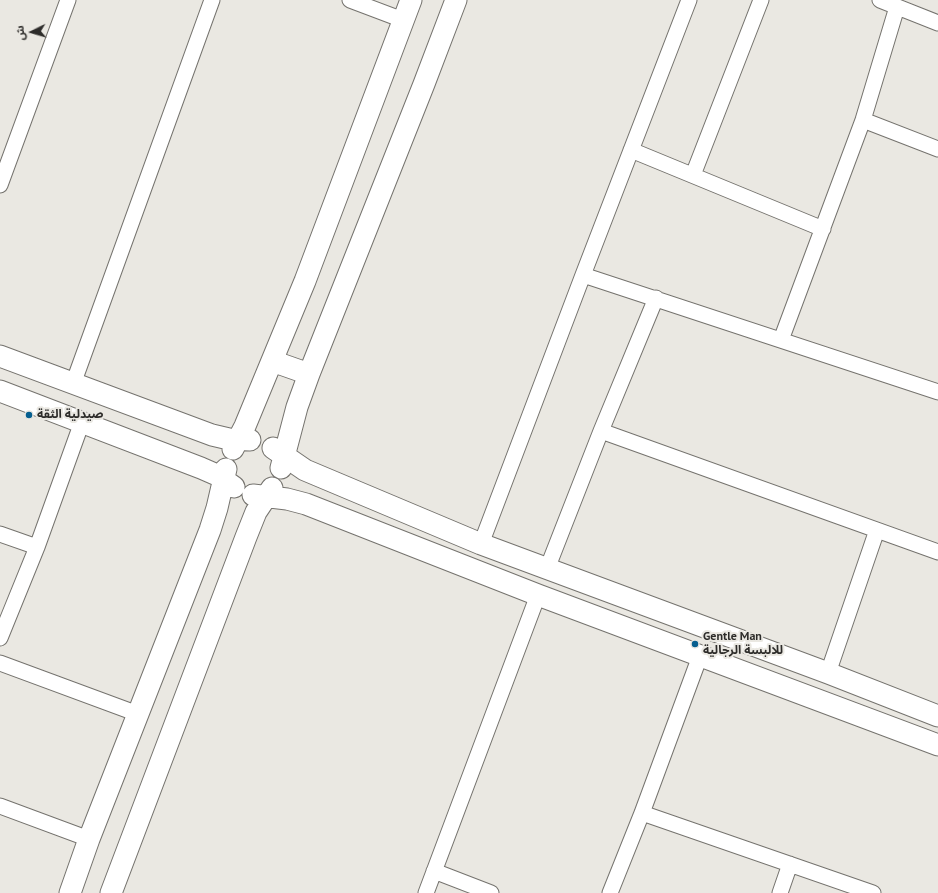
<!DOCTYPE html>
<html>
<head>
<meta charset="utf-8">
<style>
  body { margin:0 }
  #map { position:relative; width:938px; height:893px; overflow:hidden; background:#eae8e2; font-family:"PT Sans","Noto Sans Arabic",sans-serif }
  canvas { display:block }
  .north { position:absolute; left:12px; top:12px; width:40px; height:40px; -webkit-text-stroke:3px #eae8e2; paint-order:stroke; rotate:265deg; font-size:11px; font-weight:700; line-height:16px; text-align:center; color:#2d2c2a }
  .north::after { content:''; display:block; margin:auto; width:14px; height:18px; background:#2d2c2a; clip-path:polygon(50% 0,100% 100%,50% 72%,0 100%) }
</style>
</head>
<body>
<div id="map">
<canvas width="938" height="893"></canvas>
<div class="north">ش</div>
</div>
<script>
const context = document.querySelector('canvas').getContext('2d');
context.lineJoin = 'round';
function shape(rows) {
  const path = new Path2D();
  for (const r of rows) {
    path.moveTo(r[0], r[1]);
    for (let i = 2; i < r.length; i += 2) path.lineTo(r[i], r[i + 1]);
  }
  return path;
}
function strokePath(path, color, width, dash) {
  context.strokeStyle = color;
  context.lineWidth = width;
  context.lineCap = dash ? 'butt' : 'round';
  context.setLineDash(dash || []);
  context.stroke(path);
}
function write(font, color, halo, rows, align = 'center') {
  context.font = font + ' "PT Sans","Noto Sans Arabic",sans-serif';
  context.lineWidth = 4;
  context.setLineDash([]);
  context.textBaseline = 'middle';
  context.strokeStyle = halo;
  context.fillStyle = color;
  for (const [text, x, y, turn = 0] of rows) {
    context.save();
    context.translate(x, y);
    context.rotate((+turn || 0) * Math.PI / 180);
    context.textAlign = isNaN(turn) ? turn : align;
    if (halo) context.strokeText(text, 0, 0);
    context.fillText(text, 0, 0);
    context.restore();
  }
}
const street = shape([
  [350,0,403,20],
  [880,0,938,23],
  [863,120,938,149],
  [631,150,823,229],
  [693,175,761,0],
  [0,185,68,0],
  [583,275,938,392],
  [781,340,863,120,897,7],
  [73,384,212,0],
  [601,431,938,552],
  [0,534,37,547],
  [481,544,583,275,689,0],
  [547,569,601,431,656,298],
  [0,638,37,547,82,422],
  [0,663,138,714],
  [828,673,877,530],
  [0,806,89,839],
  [642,813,873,893],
  [434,871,491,893],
  [426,893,538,595],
  [610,893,642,813,700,656],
  [780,893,790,864]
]);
const secondary = shape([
  [0,356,212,435,229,439,250,440],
  [272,361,309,374],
  [0,391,201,468,217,475,234,487],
  [273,448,305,470,481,544,828,673,938,716],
  [233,449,245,426,305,281,411,0],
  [281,468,297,407,309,374,424,84,456,0],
  [253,495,287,499,306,504,538,595,938,745],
  [70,893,89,839,210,530,217,508,226,469],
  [111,893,246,537,256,512,272,488]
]);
strokePath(street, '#75736e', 17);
strokePath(secondary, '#75736e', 23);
strokePath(street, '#fff', 15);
strokePath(secondary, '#fff', 21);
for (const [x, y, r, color] of [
  [29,415,4,"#065f90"],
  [695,644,4,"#065f90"]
]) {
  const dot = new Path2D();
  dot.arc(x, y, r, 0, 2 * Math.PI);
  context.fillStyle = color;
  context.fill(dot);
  strokePath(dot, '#eae8e2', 1.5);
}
write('bold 12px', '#2d2c2a', '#eae8e2', [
  ["صيدلية الثقة",37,415],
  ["Gentle Man",703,637],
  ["للالبسة الرجالية",703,651]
], 'left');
</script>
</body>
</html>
